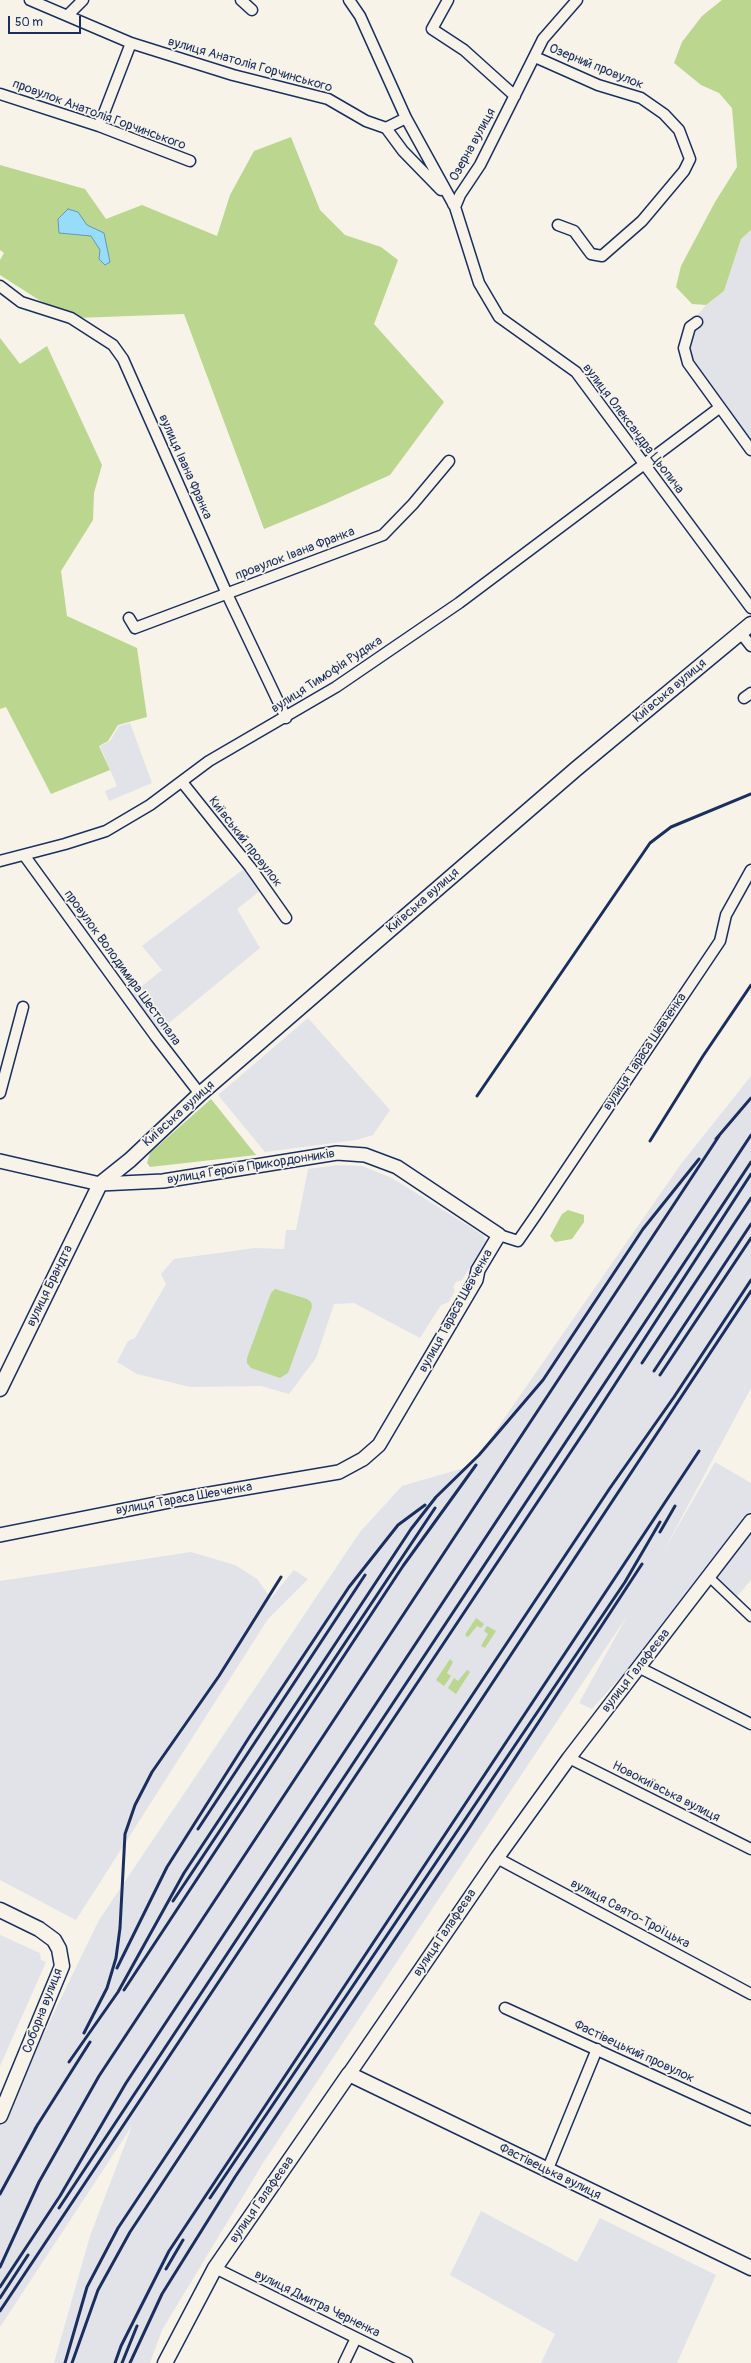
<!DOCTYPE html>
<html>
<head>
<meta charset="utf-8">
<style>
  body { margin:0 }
  #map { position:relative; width:751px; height:2363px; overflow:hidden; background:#f7f3e8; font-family:Pangolin,sans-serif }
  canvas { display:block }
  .scale { position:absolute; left:8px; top:16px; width:73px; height:18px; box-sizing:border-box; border:2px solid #1b2f5e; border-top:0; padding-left:5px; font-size:12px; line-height:14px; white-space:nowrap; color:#1b2f5e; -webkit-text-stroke:3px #f7f3e8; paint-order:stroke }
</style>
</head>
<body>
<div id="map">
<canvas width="751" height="2363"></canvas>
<div class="scale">50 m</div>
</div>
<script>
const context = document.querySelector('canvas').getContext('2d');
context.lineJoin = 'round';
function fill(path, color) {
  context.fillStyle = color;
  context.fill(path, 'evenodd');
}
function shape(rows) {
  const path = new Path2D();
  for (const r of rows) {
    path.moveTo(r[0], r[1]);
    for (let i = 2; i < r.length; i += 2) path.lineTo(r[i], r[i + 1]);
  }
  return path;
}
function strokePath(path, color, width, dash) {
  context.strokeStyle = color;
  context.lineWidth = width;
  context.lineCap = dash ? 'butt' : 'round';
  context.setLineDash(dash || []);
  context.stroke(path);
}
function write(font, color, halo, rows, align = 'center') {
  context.font = font + ' Pangolin,sans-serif';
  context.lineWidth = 3.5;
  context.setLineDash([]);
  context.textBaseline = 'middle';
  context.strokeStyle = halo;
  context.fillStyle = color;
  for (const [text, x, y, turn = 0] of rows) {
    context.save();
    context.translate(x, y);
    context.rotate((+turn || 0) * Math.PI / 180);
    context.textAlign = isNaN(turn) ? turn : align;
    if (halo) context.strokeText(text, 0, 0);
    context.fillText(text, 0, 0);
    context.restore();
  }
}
fill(shape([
  [751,230,751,442,680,346,689,325,706,305,724,291,741,239],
  [130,723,152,783,109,801,105,791,117,786,100,746,110,741,119,726],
  [245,868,261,890,237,909,260,948,158,1032,131,995,162,970,142,946],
  [308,1018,390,1110,373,1135,356,1140,265,1152,218,1095],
  [751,1076,751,1388,662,1554,715,1462,751,1483,751,1515,635,1661,592,1709,579,1703,627,1616,263,2163,162,2330,150,2363,54,2363,90,2236,132,2126,0,2327,0,2124,99,1920,360,1532,402,1486,471,1466,681,1164],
  [339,1165,362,1166,392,1178,483,1235,486,1241,462,1280,456,1282,453,1287,455,1291,449,1302,441,1305,420,1338,354,1303,334,1304,316,1358,289,1394,261,1386,190,1387,137,1374,117,1362,128,1341,135,1338,166,1284,161,1274,174,1259,255,1248,284,1249,286,1230,296,1230,308,1169],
  [751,1530,751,1580,734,1600,712,1579],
  [191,1552,235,1565,257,1579,271,1598,294,1570,308,1579,268,1619,76,1920,0,1880,0,1581],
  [0,1935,40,1953,41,1960,46,1962,0,2066],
  [481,2211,577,2262,600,2218,716,2275,677,2363,541,2363,555,2334,450,2275]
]), '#e2e2e9');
fill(shape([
  [722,0,751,0,751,230,741,239,724,291,706,305,692,304,676,287,681,266,715,202,737,167,732,108,719,93,701,85,674,63,682,42,702,16],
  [291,137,320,210,345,235,381,247,398,260,374,324,444,402,390,475,325,504,264,529,184,314,76,318,39,300,0,275,0,260,4,253,0,250,0,165,85,189,106,219,142,205,217,236,230,195,254,151],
  [0,338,20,364,47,346,102,465,94,493,93,520,61,571,67,616,137,648,147,717,118,725,108,741,99,746,110,770,51,794,6,707,0,709],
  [211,1099,256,1155,150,1167,147,1163,150,1153],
  [568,1210,584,1215,584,1222,572,1239,555,1242,550,1236,562,1214],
  [275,1289,307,1299,311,1302,312,1307,288,1373,280,1378,251,1368,247,1363,247,1358,271,1293],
  [476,1618,484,1624,481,1628,477,1626,468,1637,465,1635],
  [487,1626,496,1631,485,1648,481,1646,488,1634,484,1631],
  [450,1659,453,1662,447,1673,451,1676,444,1686,436,1680],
  [467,1670,470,1672,456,1694,448,1688,454,1678,458,1681]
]), '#bbd68e');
const water = shape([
  [68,209,78,212,87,225,104,233,110,262,105,265,99,259,100,250,91,236,59,233,58,219,68,209]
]);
fill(water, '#97dcf9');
strokePath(water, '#6597bb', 1);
const pedestrian = shape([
  [709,1577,751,1617]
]);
const minor = shape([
  [30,0,131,43,233,75,328,99,366,121,386,128,403,151,441,190],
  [241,0,252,10],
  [349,0,360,16,406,118,455,207,479,283,499,317,576,372,751,608],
  [448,0,432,29,464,50,515,96],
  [68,15,83,0],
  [535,57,598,85,641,98,664,114,679,130,690,159,684,171,642,221,602,256,591,254,574,231,558,225],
  [0,94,99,126,190,161],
  [99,126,131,43],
  [386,128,406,118],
  [453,204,455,207,460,195,480,165,543,39,577,0],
  [0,286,21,302,71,318,113,345,123,359,227,594,286,718],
  [697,322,690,327,684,348,688,363,751,450],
  [129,618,135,628,383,535,413,504,449,461],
  [740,632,751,646],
  [744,698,751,693],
  [182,782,250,867,286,918],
  [24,855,156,1037,200,1094],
  [0,861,65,844,106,831,150,805,209,761,336,687,459,603,719,408],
  [0,1093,23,1007],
  [499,1235,518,1241,536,1215,720,941,726,915,751,870],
  [640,1668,751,1724],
  [569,1758,751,1849],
  [497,1858,751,1994],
  [505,2008,751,2120],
  [547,2171,597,2049],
  [215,2268,407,2363],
  [344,2363,356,2338]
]);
const tertiary = shape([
  [0,1161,100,1184,163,1181,337,1153,365,1155,397,1167,499,1235,478,1270,476,1280,379,1445,363,1459,339,1472,180,1499,0,1535],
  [349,2074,497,1858,569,1758,751,1521]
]);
const secondary = shape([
  [0,1389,100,1184,130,1160,200,1094,576,769,751,624],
  [0,1910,39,1929,54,1940,59,1949,62,1966,0,2116],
  [165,2363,215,2268,349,2074,751,2268]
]);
strokePath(pedestrian, '#1b2f5e', 11);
strokePath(minor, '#1b2f5e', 13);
strokePath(tertiary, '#1b2f5e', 16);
strokePath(secondary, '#1b2f5e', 17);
strokePath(pedestrian, '#f7f3e8', 8);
strokePath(minor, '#f7f3e8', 10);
strokePath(tertiary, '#f7f3e8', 13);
strokePath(secondary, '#f7f3e8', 14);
strokePath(shape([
  [477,1096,650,843,671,827,751,794],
  [716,1139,751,1098],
  [650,1141,703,1056,751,985],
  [642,1363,751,1198],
  [654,1371,751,1224],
  [660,1375,751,1238],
  [660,1532,675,1506],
  [198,1829,365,1575],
  [173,1901,435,1508],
  [117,1968,167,1867,250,1736,349,1587,398,1525,425,1505],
  [124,1990,403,1566,476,1465],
  [84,2033,107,1988,116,1958,120,1928,125,1834,135,1805,152,1772,219,1676,281,1577],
  [69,2062,118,1992,184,1873,411,1529,436,1497,479,1455,543,1380,643,1229,699,1159],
  [35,2129,90,2042],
  [0,2194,38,2124],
  [210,2198,625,1582,660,1522],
  [59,2208,751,1162],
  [0,2267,39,2182,99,2076,719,1136],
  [166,2269,183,2240],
  [0,2287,60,2196,126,2083,751,1135],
  [0,2298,28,2255],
  [0,2311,590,1423,751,1174],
  [65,2363,87,2287,118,2228,610,1488,674,1397,751,1280],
  [72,2363,98,2290,130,2232,751,1291],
  [115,2363,121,2346,169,2251,699,1451],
  [122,2363,137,2326],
  [130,2363,162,2294,235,2177,468,1830,642,1564]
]), '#1b2f5e', 3);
write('13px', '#1b2f5e', '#f7f3e8', [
  ["вулиця Анатолія Горчинського",250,65,16],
  ["Озерний провулок",596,67,22],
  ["провулок Анатолія Горчинського",99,115,20],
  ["Озерна вулиця",473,145,-61],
  ["вулиця Олександра Цьопича",633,429,53],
  ["вулиця Івана Франка",185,467,66],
  ["провулок Івана Франка",295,554,-21],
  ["вулиця Тимофія Рудяка",327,675,-33],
  ["Київська вулиця",670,691,-40],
  ["Київський провулок",245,842,52],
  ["Київська вулиця",423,901,-41],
  ["провулок Володимира Шестопала",122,968,54],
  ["вулиця Тараса Шевченка",645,1052,-56],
  ["Київська вулиця",179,1114,-42],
  ["вулиця Героїв Прикордонників",251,1167,-9],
  ["вулиця Брандта",50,1286,-64],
  ["вулиця Тараса Шевченка",456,1311,-61],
  ["вулиця Тараса Шевченка",184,1499,-10],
  ["вулиця Галафеєва",636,1671,-52],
  ["Новокиївська вулиця",666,1792,27],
  ["вулиця Свято-Троїцька",630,1914,28],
  ["вулиця Галафеєва",445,1933,-56],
  ["Соборна вулиця",43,2011,-69],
  ["Фастівецький провулок",634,2052,25],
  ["Фастівецька вулиця",550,2172,26],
  ["вулиця Галафеєва",262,2200,-55],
  ["вулиця Дмитра Черненка",317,2304,26]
]);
</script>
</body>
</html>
